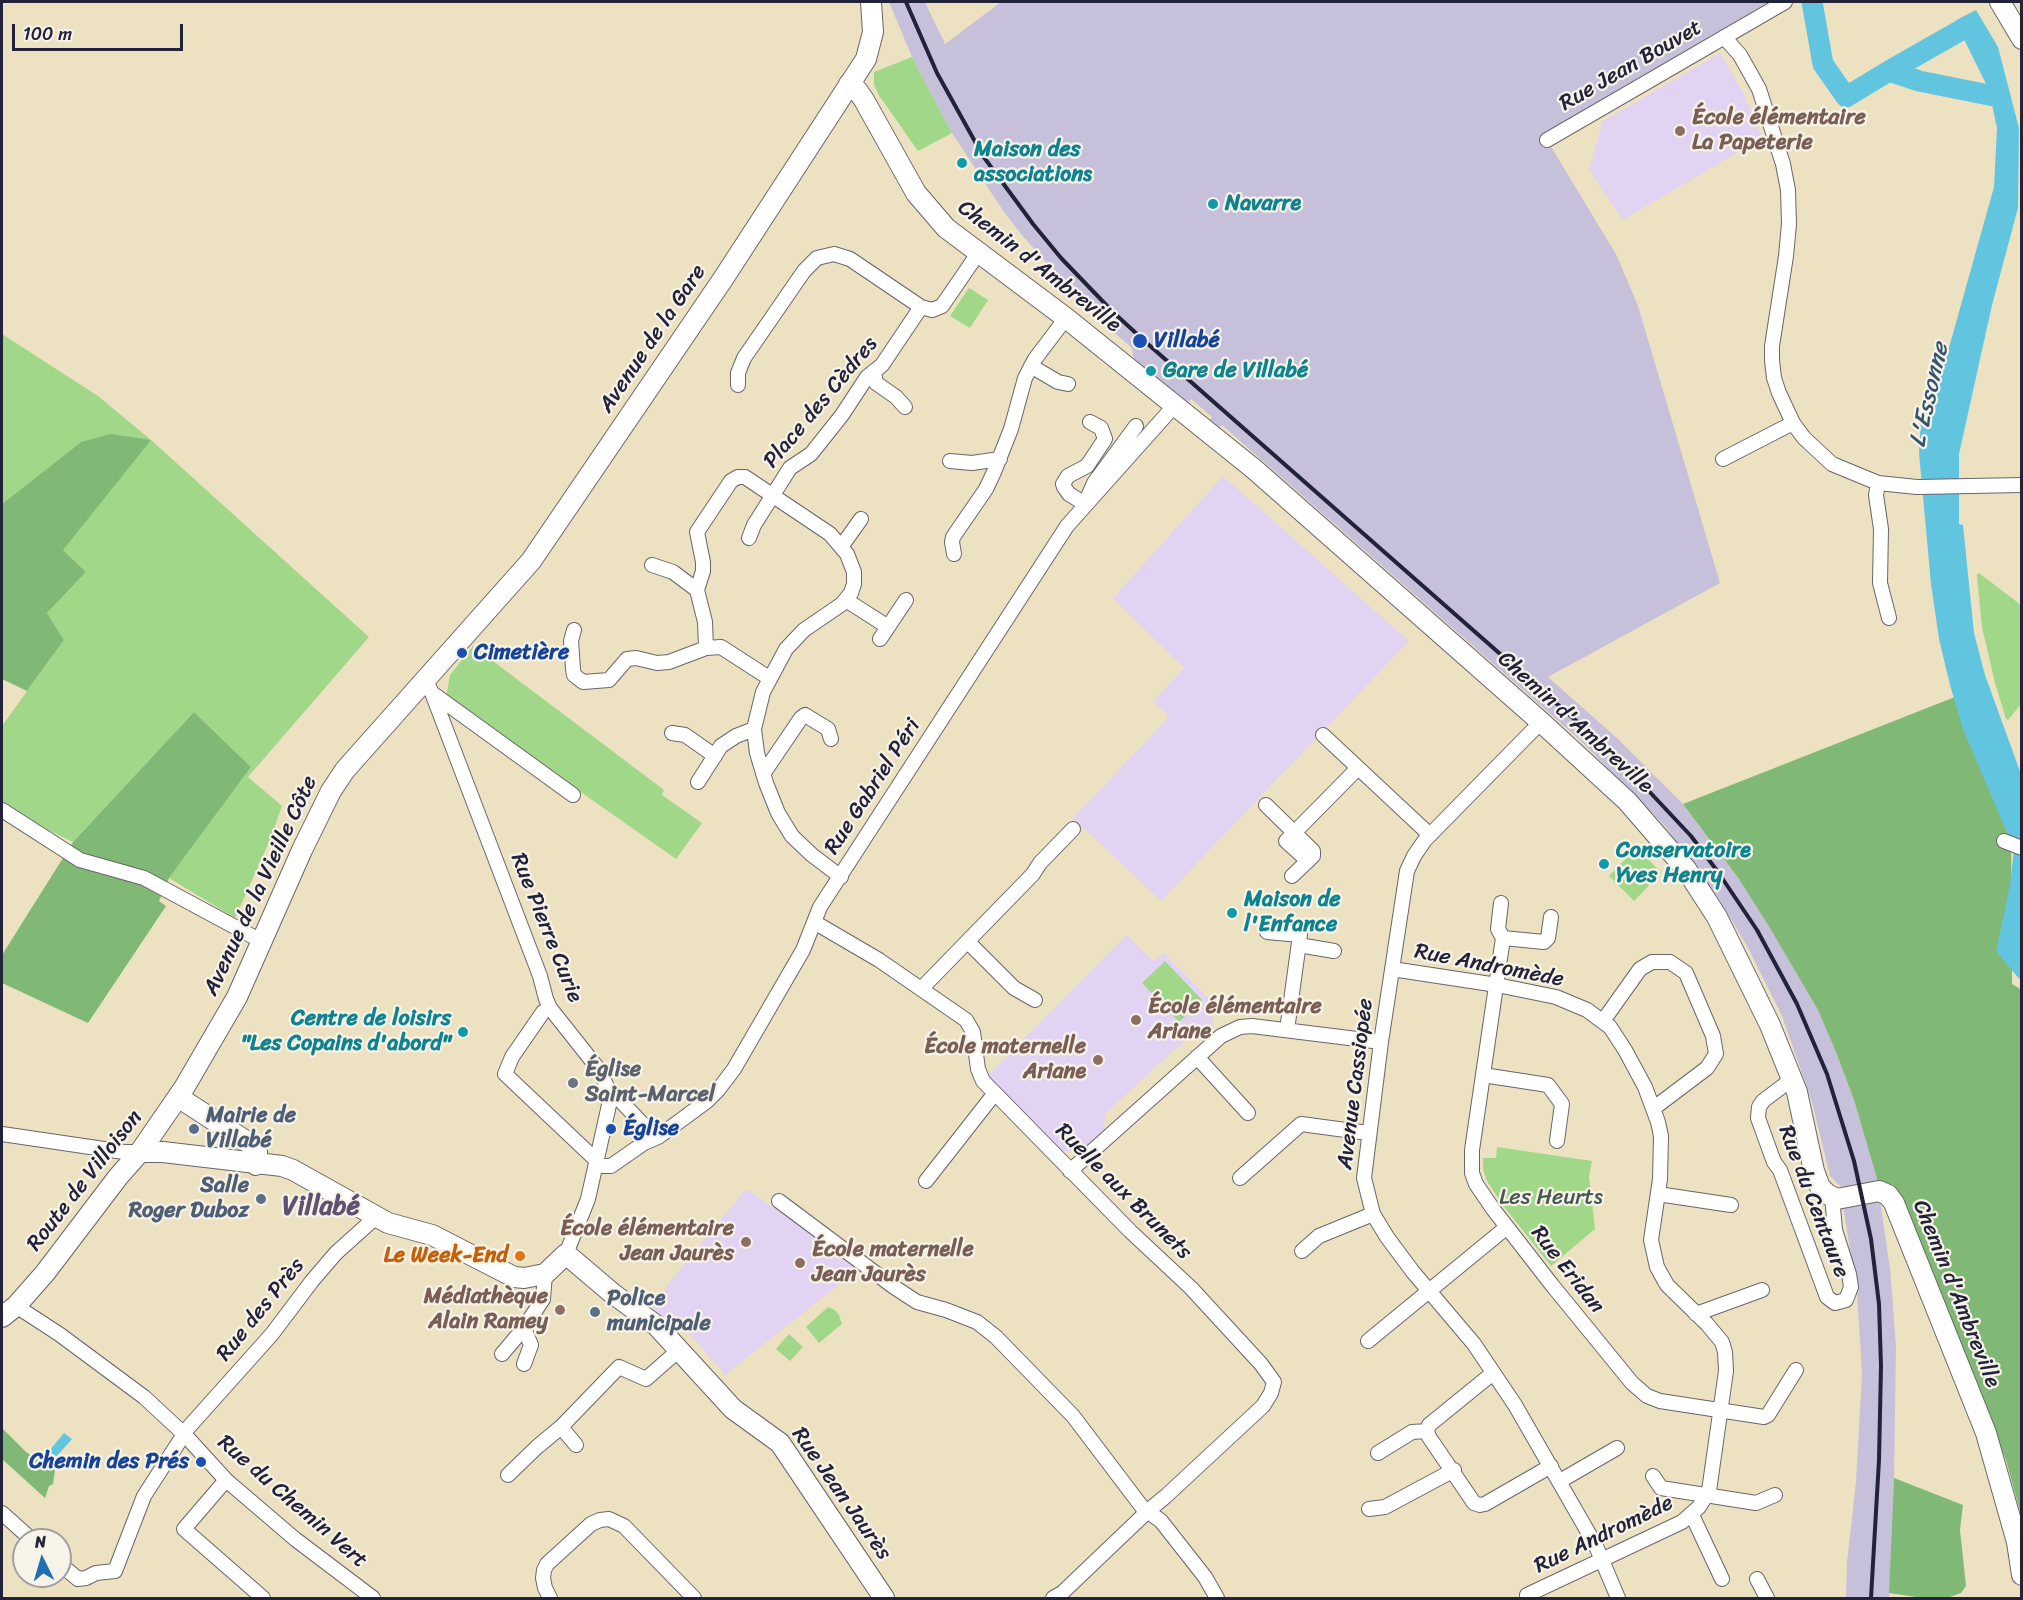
<!DOCTYPE html>
<html>
<head>
<meta charset="utf-8">
<style>
  body { margin:0 }
  #map { position:relative; width:2023px; height:1600px; overflow:hidden; background:#ece2c1; font-family:Sriracha,sans-serif }
  canvas { display:block }
  .frame { position:absolute; inset:0; border:3px solid #22223b; pointer-events:none }
  .north { position:absolute; left:12px; top:1528px; width:60px; height:60px; box-sizing:border-box; background:#f7f3e8; border:2px solid #a29fa3; border-radius:50%; rotate:355deg; font-size:16px; font-weight:700; line-height:24px; text-align:center; color:#22223b }
  .north::after { content:''; display:block; margin:auto; width:21px; height:27px; background:#1f6fb2; clip-path:polygon(50% 0,100% 100%,50% 72%,0 100%) }
  .scale { position:absolute; left:12px; top:24px; width:171px; height:27px; box-sizing:border-box; border:3px solid #22223b; border-top:0; padding-left:8px; font-size:18px; line-height:21px; white-space:nowrap; color:#22223b; -webkit-text-stroke:4px #f7f3e8; paint-order:stroke }
</style>
</head>
<body>
<div id="map">
<canvas width="2023" height="1600"></canvas>
<div class="frame"></div>
<div class="north">N</div>
<div class="scale">100 m</div>
</div>
<script>
const context = document.querySelector('canvas').getContext('2d');
context.lineJoin = 'round';
function fill(path, color) {
  context.fillStyle = color;
  context.fill(path, 'evenodd');
}
function shape(rows) {
  const path = new Path2D();
  for (const r of rows) {
    path.moveTo(r[0], r[1]);
    for (let i = 2; i < r.length; i += 2) path.lineTo(r[i], r[i + 1]);
  }
  return path;
}
function strokePath(path, color, width, dash) {
  context.strokeStyle = color;
  context.lineWidth = width;
  context.lineCap = dash ? 'butt' : 'round';
  context.setLineDash(dash || []);
  context.stroke(path);
}
function write(font, color, halo, rows, align = 'center') {
  context.font = font + ' Sriracha,sans-serif';
  context.lineWidth = 4.5;
  context.setLineDash([]);
  context.textBaseline = 'middle';
  context.strokeStyle = halo;
  context.fillStyle = color;
  for (const [text, x, y, turn = 0] of rows) {
    context.save();
    context.translate(x, y);
    context.rotate((+turn || 0) * Math.PI / 180);
    context.textAlign = isNaN(turn) ? turn : align;
    if (halo) context.strokeText(text, 0, 0);
    context.fillText(text, 0, 0);
    context.restore();
  }
}
fill(shape([
  [1720,53,1743,92,1762,138,1623,220,1589,170,1603,121],
  [1223,476,1409,641,1161,901,1073,818,1169,717,1153,701,1184,668,1113,598],
  [1127,935,1153,961,1164,953,1211,1001,1213,1031,1203,1041,1190,1037,1172,1052,1105,1114,1104,1131,1081,1151,1060,1151,988,1075],
  [746,1189,861,1267,725,1375,674,1316,664,1325,650,1314,669,1283]
]), '#e3d3f2');
fill(shape([
  [889,2,925,2,945,44,1001,2,1785,2,1547,140,1617,256,1638,306,1720,583,1548,677,1618,739,1683,804,1739,879,1771,928,1818,1010,1836,1052,1854,1100,1878,1182,1841,1187,1830,1176,1812,1102,1782,1016,1747,946,1719,899,1664,825,1581,741,1222,425,1217,430,1208,422,1212,417,1191,399,1188,402,1181,396,1176,397,1134,362,1132,348,1108,327,1049,266,1045,265,1046,262,1021,234,1004,212,952,133,912,57],
  [1880,1200,1890,1269,1896,1346,1894,1478,1889,1598,1846,1598,1847,1563,1856,1482,1862,1373,1857,1293,1843,1205]
]), '#c6c0da');
fill(shape([
  [912,57,952,133,918,151,878,94,874,84,874,72],
  [969,288,988,300,970,328,950,316],
  [2,334,98,396,151,440,369,637,248,777,282,806,270,840,235,918,169,878,251,767,194,712,73,842,15,814,2,801,2,726,64,640,47,613,86,572,63,550,81,442,2,504],
  [1979,573,2021,605,2021,704,2008,720,2006,719,1995,683,1982,627,1977,577,1977,574],
  [473,646,664,790,662,795,702,823,676,859,446,697,450,675],
  [1637,847,1661,873,1634,901,1609,876],
  [1165,961,1202,1000,1179,1022,1142,983],
  [1497,1147,1592,1161,1589,1176,1595,1229,1551,1266,1502,1204,1487,1181,1483,1169,1483,1158,1496,1158],
  [828,1307,835,1310,839,1315,842,1324,819,1343,806,1327],
  [789,1334,803,1347,790,1361,776,1349]
]), '#a1d789');
fill(shape([
  [111,434,151,440,63,550,86,572,47,613,64,640,27,691,2,679,2,504,81,442],
  [1960,695,2011,820,2012,984,2022,990,2021,1515,2006,1460,1893,1185,1878,1182,1854,1100,1836,1052,1818,1010,1770,928,1739,879,1683,804],
  [194,712,251,767,169,878,159,901,166,906,88,1023,2,983,2,955,73,842],
  [2,1428,26,1452,55,1470,53,1484,49,1486,45,1498,2,1459],
  [1894,1478,1963,1505,1960,1530,1966,1586,1961,1593,1947,1598,1923,1598,1889,1593]
]), '#80b875');
fill(shape([
  [1976,10,1998,47,2019,128,2018,208,1992,305,1959,454,1959,524,1963,525,1974,633,1985,675,2021,774,2021,981,1996,951,2010,886,2014,849,1963,729,1950,685,1939,639,1931,584,1919,453,1921,417,1925,403,1930,389,1943,369,1994,187,1997,128,1989,90,1955,21],
  [64,1433,72,1439,56,1457,49,1451]
]), '#62c5e0');
strokePath(shape([
  [1812,2,1823,64,1846,97,1889,71,1919,81,1999,97],
  [1889,71,1970,25]
]), '#62c5e0', 21);
const street = shape([
  [1724,37,1740,55,1759,89,1783,164,1788,190,1789,224,1786,256,1772,346,1772,360,1774,378,1779,393,1793,423,1804,438,1832,464,1878,483,1917,487,2022,485],
  [1547,140,1785,2],
  [1031,366,1058,382,1068,384],
  [874,372,876,383,896,397,905,407],
  [738,385,738,373,744,358,804,271,817,258,834,254,850,259,921,307,932,310,942,306,979,252],
  [1723,459,1793,423],
  [950,461,972,463,1000,459],
  [1878,483,1876,495,1881,529,1880,583,1889,618],
  [1087,499,1094,483,1136,426],
  [1085,504,1069,494,1064,487,1063,484,1068,476,1087,466,1105,439,1101,428,1090,422],
  [749,538,754,525,790,468,811,454,842,415,867,377,882,365,921,307],
  [841,547,861,519],
  [954,554,952,542,953,537,986,489,994,472,1011,429,1025,378,1035,359,1066,318],
  [697,590,703,571,703,562,697,532,731,481,738,477,745,477,830,534,847,554,854,572,854,584,851,593,842,604,804,630,786,649,763,692,754,729,757,753,766,783,778,813,792,836,812,855,841,877],
  [846,600,888,627],
  [574,630,571,641,573,669,574,675,583,682,609,680,627,659,636,658,657,663,669,662,706,648,705,622,697,590,673,572,652,565],
  [880,639,906,600],
  [706,648,721,647,769,678],
  [425,679,432,693,540,976,546,999,550,1008,600,1071,611,1096,588,1199,566,1254],
  [432,693,573,795],
  [1541,722,1425,840,1414,856,1407,871,1381,1042,1364,1178,1373,1214,1387,1237,1413,1272,1474,1344,1515,1405,1596,1546,1618,1598],
  [672,733,685,735,715,756],
  [1323,735,1430,835],
  [763,774,801,718,805,715,828,729,831,739],
  [698,782,721,746,736,736,754,729],
  [1266,805,1313,851,1313,856,1292,876],
  [2,810,80,860,144,878,263,942],
  [2004,841,2022,848],
  [1308,861,1286,841,1358,768],
  [1501,903,1498,929,1503,938],
  [1551,917,1548,938,1544,942,1503,938,1472,1150,1472,1173,1476,1184,1493,1209,1552,1285,1632,1383,1647,1396,1660,1401,1764,1417,1768,1415,1796,1370],
  [814,922,879,960,966,1020,973,1032,978,1069,983,1081,1130,1231,1191,1288,1261,1364,1274,1382,1271,1393,1263,1406,1166,1496,1149,1510,1062,1593,1053,1598],
  [1267,932,1300,935,1287,1030],
  [968,942,1014,988,1035,1000],
  [1299,945,1334,951],
  [1392,969,1497,985,1556,997,1587,1010,1610,1027,1625,1050,1645,1087,1658,1122,1661,1136,1660,1179,1651,1240,1657,1267,1667,1285,1707,1324,1722,1342,1725,1352,1726,1371,1709,1491,1699,1507,1682,1522,1527,1595],
  [921,989,1033,874,1040,863,1073,829],
  [550,1008,543,1012,512,1057,505,1074,597,1161],
  [1603,1021,1640,969,1652,962,1670,962,1686,973,1713,1036,1716,1054,1707,1068,1654,1108],
  [1197,1057,1248,1113],
  [1483,1075,1548,1085,1562,1104,1557,1141],
  [1792,1079,1763,1101,1759,1107,1758,1118,1774,1162,1780,1170,1827,1297,1835,1303,1846,1300,1851,1287,1849,1274,1835,1230,1832,1196],
  [611,1096,617,1097,652,1134,658,1137],
  [2,1134,124,1152,140,1152],
  [596,1166,611,1166,644,1143,658,1137,707,1101,718,1090,734,1069,803,950,820,907,1067,526,1175,405],
  [1070,1171,1221,1036,1240,1027,1252,1026,1381,1042],
  [1240,1178,1301,1124,1368,1133],
  [926,1181,995,1093],
  [1658,1194,1731,1205],
  [779,1201,894,1287,917,1302,946,1310,977,1322,996,1337,1073,1416,1142,1507,1161,1521,1205,1577,1217,1598],
  [1302,1251,1319,1236,1373,1214],
  [16,1306,59,1334,144,1397,185,1435,226,1480,295,1539,373,1598],
  [1696,1314,1762,1290],
  [1368,1341,1507,1227],
  [502,1354,524,1328],
  [524,1364,531,1345,524,1328,543,1299,545,1274],
  [1493,1373,1429,1425,1427,1431,1429,1437,1474,1503,1480,1505,1485,1504,1551,1466],
  [576,1445,561,1427,619,1367,646,1379,679,1350],
  [1378,1453,1412,1432,1427,1431],
  [508,1475,537,1447,561,1427],
  [1653,1476,1661,1488,1756,1503,1775,1495],
  [226,1480,184,1529,263,1598],
  [1560,1481,1617,1448],
  [1369,1509,1385,1507,1454,1470],
  [2,1513,32,1540],
  [1692,1515,1722,1579],
  [60,1564,78,1579,86,1578,96,1573,115,1571,144,1496,188,1428,272,1334,312,1281,336,1253,376,1217],
  [1757,1579,1767,1598],
  [550,1598,545,1588,543,1578,544,1570,547,1564,591,1524,600,1520,609,1519,624,1526,694,1598]
]);
const secondary = shape([
  [2000,2,2022,39],
  [849,84,857,90,864,100,916,193,946,228,1066,318,1254,469,1541,722,1627,801,1686,869,1717,917,1770,1025,1797,1092,1814,1171,1820,1187,1827,1194,1837,1199,1879,1191,1888,1195,1894,1203,1986,1433,2017,1542,2022,1575],
  [178,1097,252,1145,257,1151,256,1165],
  [140,1152,163,1152,282,1166,293,1170,388,1223,432,1235,514,1277,524,1278,545,1274,566,1254,612,1293,657,1326,733,1409,780,1443,884,1598],
  [2,1317,16,1306,45,1273,118,1177,140,1152,184,1088,237,997,302,850,331,791,345,770,531,561,723,279,866,59,873,32,871,2]
]);
strokePath(street, '#69656a', 16);
strokePath(secondary, '#69656a', 22);
strokePath(street, '#fff', 14);
strokePath(secondary, '#fff', 20);
strokePath(shape([
  [906,2,937,73,983,156,1033,224,1061,258,1114,313,1149,345,1615,755,1691,836,1718,872,1757,930,1797,1004,1827,1074,1854,1161,1871,1239,1879,1304,1881,1366,1879,1460,1871,1598]
]), '#22223b', 4);
for (const [x, y, r, color] of [
  [1680,131,6,"#8d6e63"],
  [962,163,6,"#0f9aa8"],
  [1213,204,6,"#0f9aa8"],
  [1140,341,8,"#1a4fb4"],
  [1151,371,6,"#0f9aa8"],
  [462,653,6,"#1a4fb4"],
  [1604,864,6,"#0f9aa8"],
  [1232,913,6,"#0f9aa8"],
  [1136,1020,6,"#8d6e63"],
  [463,1032,6,"#0f9aa8"],
  [1098,1060,6,"#8d6e63"],
  [573,1083,6,"#6b7280"],
  [194,1129,6,"#5c6f8a"],
  [611,1129,6,"#1a4fb4"],
  [261,1199,6,"#5c6f8a"],
  [746,1242,6,"#8d6e63"],
  [520,1256,6,"#e8710a"],
  [800,1263,6,"#8d6e63"],
  [560,1310,6,"#8d6e63"],
  [595,1312,6,"#5c6f8a"],
  [201,1462,6,"#1a4fb4"]
]) {
  const dot = new Path2D();
  dot.arc(x, y, r, 0, 2 * Math.PI);
  context.fillStyle = color;
  context.fill(dot);
  strokePath(dot, '#f7f3e8', 2);
}
write('22px', '#22223b', '#f7f3e8', [
  ["Rue Jean Bouvet",1631,66,-30],
  ["Chemin d'Ambreville",1039,267,38],
  ["Avenue de la Gare",653,339,-56],
  ["Place des Cèdres",821,403,-50],
  ["Chemin d'Ambreville",1575,723,42],
  ["Rue Gabriel Péri",873,787,-57],
  ["Avenue de la Vieille Côte",261,886,-65],
  ["Rue Pierre Curie",546,928,68],
  ["Rue Andromède",1489,966,11],
  ["Avenue Cassiopée",1356,1084,-83],
  ["Route de Villoison",85,1181,-52],
  ["Ruelle aux Brunets",1123,1192,45],
  ["Rue du Centaure",1813,1202,69],
  ["Rue Eridan",1567,1270,52],
  ["Chemin d'Ambreville",1956,1294,68],
  ["Rue des Près",261,1310,-51],
  ["Rue Jean Jaurès",841,1494,55],
  ["Rue du Chemin Vert",292,1502,41],
  ["Rue Andromède",1604,1535,-26]
]);
write('bold 22px', '#785e54', '#f7f3e8', [
  ["École élémentaire",1692,118],
  ["La Papeterie",1692,143],
  ["École élémentaire",1148,1007],
  ["Ariane",1148,1032],
  ["École maternelle",1086,1047,"right"],
  ["Ariane",1086,1072,"right"],
  ["École élémentaire",734,1229,"right"],
  ["Jean Jaurès",734,1254,"right"],
  ["École maternelle",812,1250],
  ["Jean Jaurès",812,1275],
  ["Médiathèque",548,1297,"right"],
  ["Alain Ramey",548,1322,"right"]
], 'left');
write('bold 22px', '#0d838f', '#f7f3e8', [
  ["Maison des",974,150],
  ["associations",974,175],
  ["Navarre",1225,204],
  ["Gare de Villabé",1163,371],
  ["Conservatoire",1616,851],
  ["Yves Henry",1616,876],
  ["Maison de",1244,900],
  ["l'Enfance",1244,925],
  ["Centre de loisirs",451,1019,"right"],
  ["\"Les Copains d'abord\"",451,1044,"right"]
], 'left');
write('bold 22px', '#164399', '#f7f3e8', [
  ["Villabé",1154,341],
  ["Cimetière",474,653],
  ["Église",623,1129],
  ["Chemin des Prés",189,1462,"right"]
], 'left');
write('bold 22px', '#5b616d', '#f7f3e8', [
  ["Église",585,1070],
  ["Saint-Marcel",585,1095]
], 'left');
write('bold 22px', '#4e5e75', '#f7f3e8', [
  ["Mairie de",206,1116],
  ["Villabé",206,1141],
  ["Salle",249,1186,"right"],
  ["Roger Duboz",249,1211,"right"],
  ["Police",607,1299],
  ["municipale",607,1324]
], 'left');
write('22px', '#485852', '#f7f3e8', [
  ["Les Heurts",1551,1198]
]);
write('bold 22px', '#c56008', '#f7f3e8', [
  ["Le Week-End",508,1256]
], 'right');
write('italic 24px', '#35536d', '#f7f3e8', [
  ["L'Essonne",1930,395,-77]
]);
write('bold 26px', '#5f5172', '#f7f3e8', [
  ["Villabé",321,1207]
]);
</script>
</body>
</html>
